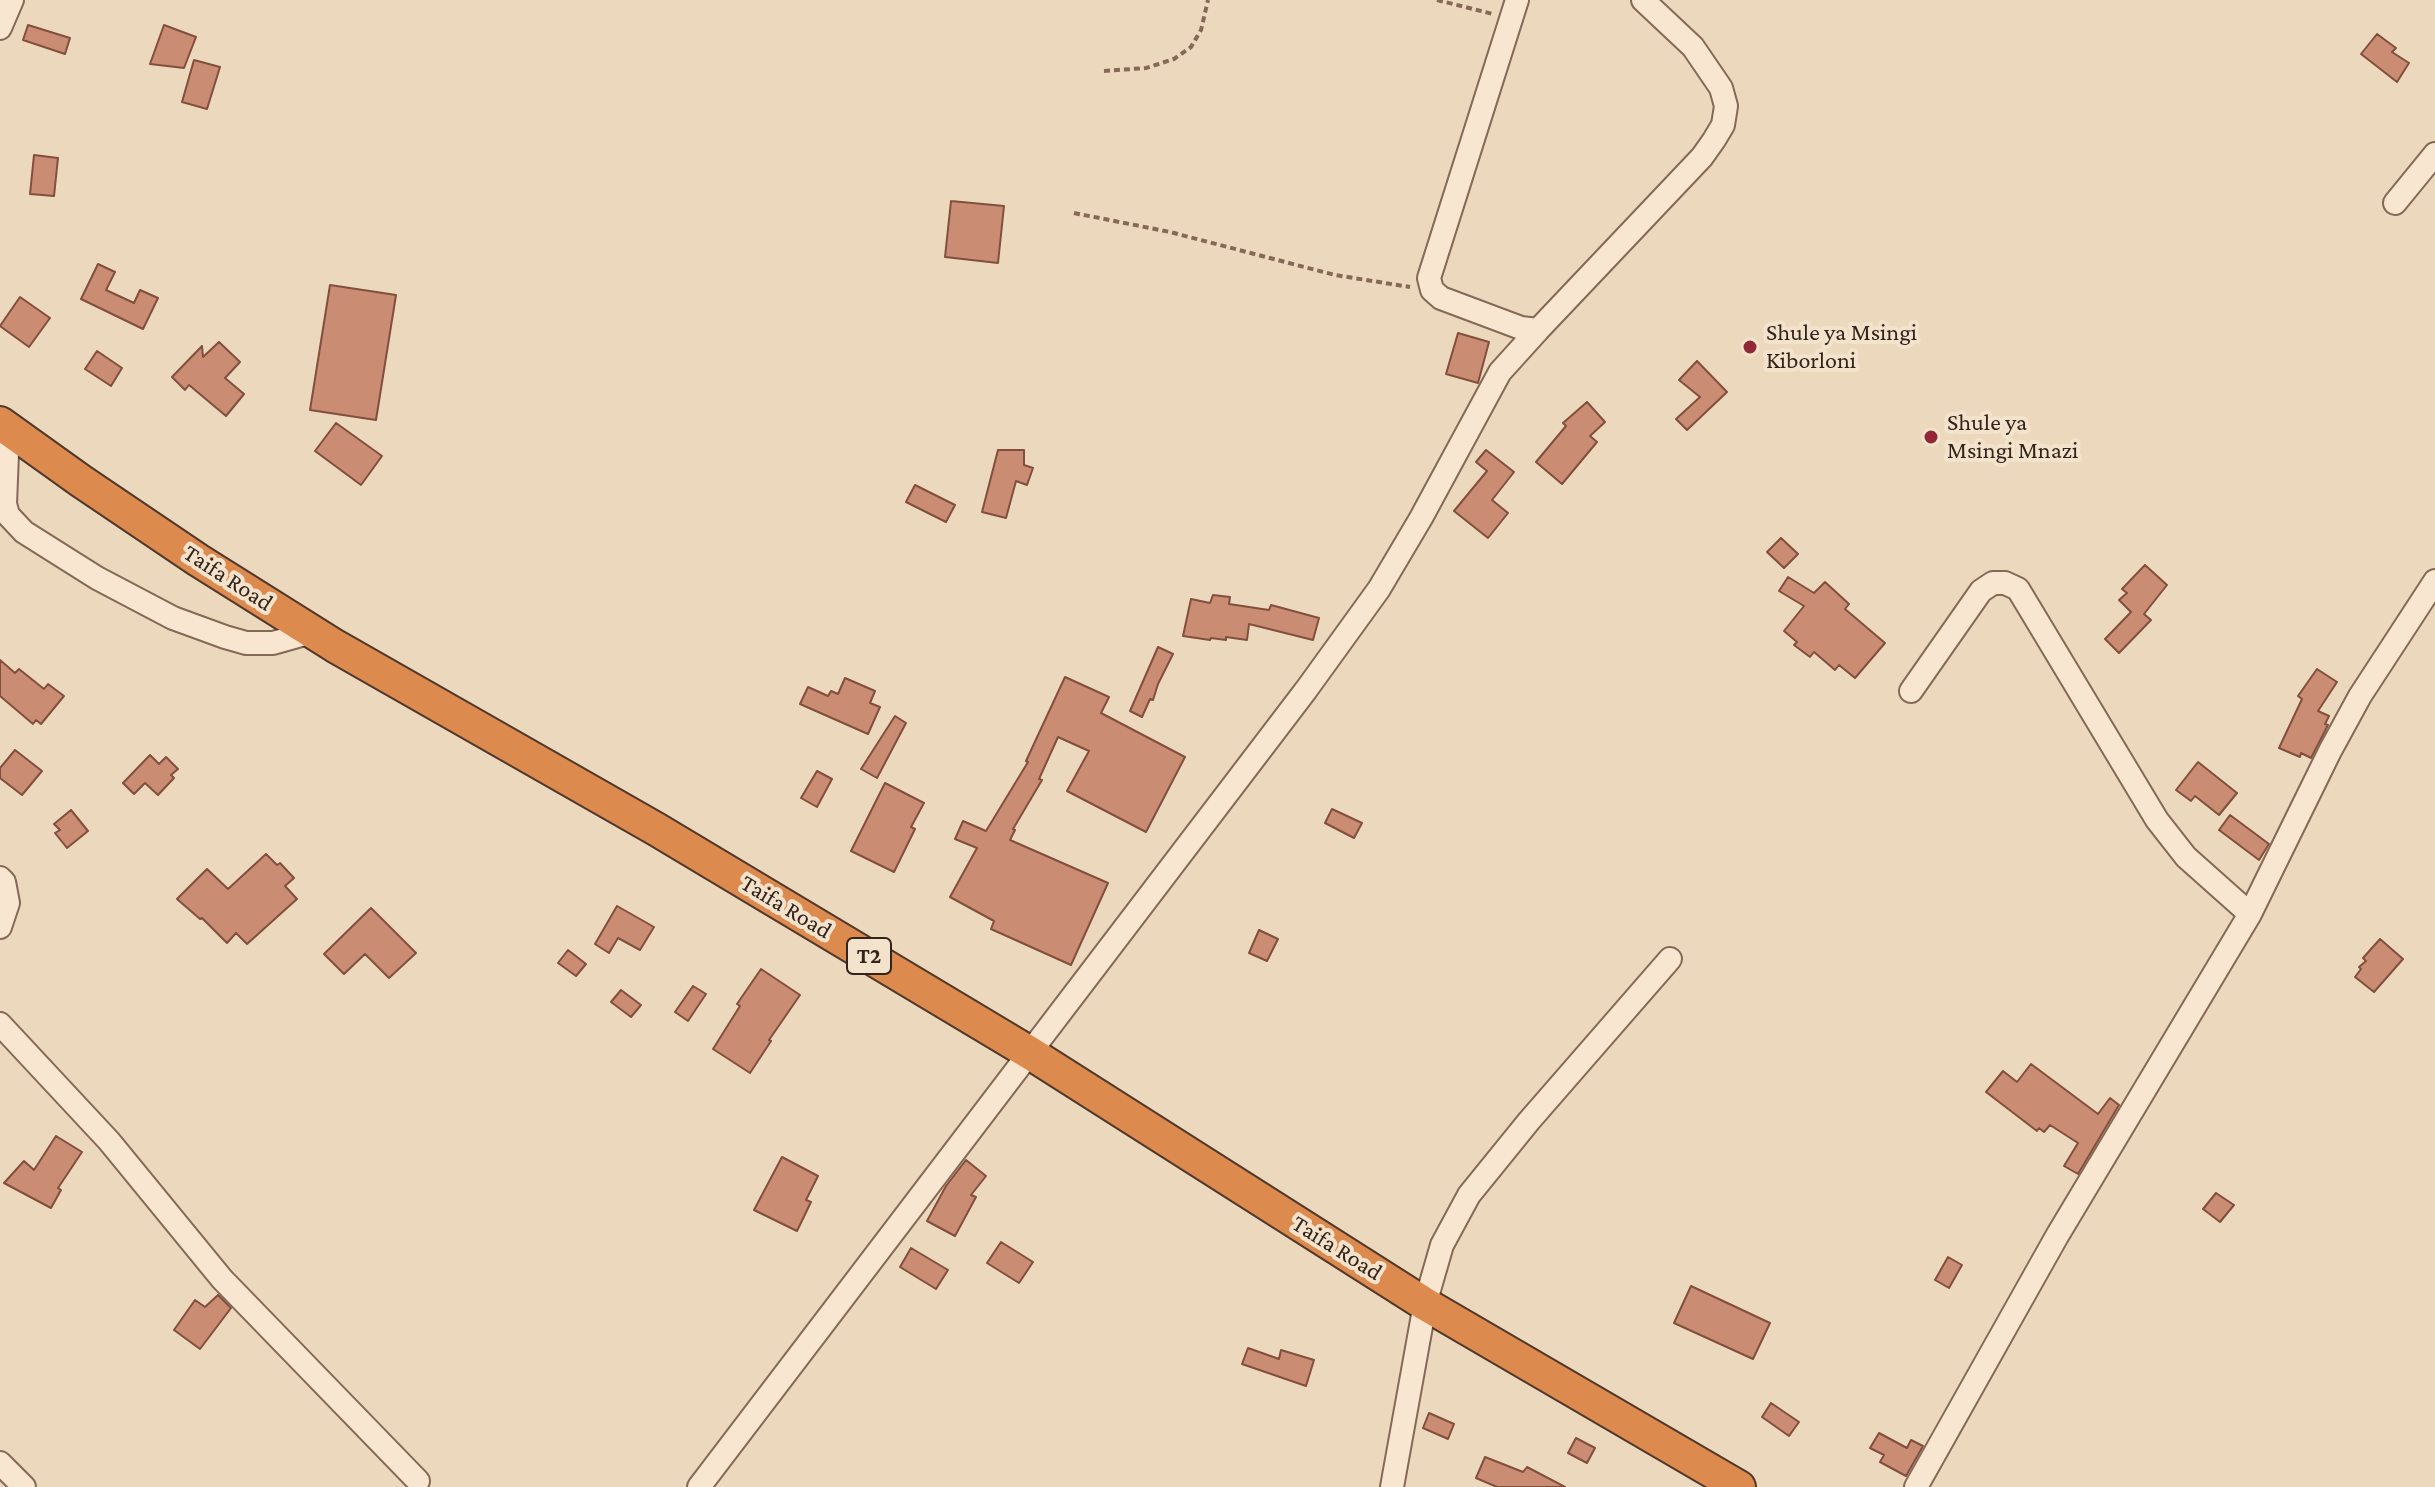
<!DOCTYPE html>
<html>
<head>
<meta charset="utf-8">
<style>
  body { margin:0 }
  canvas { display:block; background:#ecd8bd }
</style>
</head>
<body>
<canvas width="2435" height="1487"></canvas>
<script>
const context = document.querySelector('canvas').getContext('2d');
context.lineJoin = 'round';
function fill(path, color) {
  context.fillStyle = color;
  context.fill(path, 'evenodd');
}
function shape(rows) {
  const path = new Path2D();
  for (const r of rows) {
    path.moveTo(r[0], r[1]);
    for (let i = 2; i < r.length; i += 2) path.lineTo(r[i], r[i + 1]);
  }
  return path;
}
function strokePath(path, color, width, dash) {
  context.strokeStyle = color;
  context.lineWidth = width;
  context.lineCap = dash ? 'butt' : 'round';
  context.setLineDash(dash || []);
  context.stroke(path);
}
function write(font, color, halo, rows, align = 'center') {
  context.font = font + ' "Crimson Pro",serif';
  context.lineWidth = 8;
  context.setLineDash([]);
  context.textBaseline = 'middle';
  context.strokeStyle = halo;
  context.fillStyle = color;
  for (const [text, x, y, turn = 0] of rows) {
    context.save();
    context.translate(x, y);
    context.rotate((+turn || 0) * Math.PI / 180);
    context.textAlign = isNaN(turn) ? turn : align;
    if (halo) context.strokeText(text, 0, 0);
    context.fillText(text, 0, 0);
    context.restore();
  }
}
const building = shape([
  [28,25,70,38,65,54,23,40,28,25],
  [164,25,196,37,184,68,150,64,164,25],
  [2377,34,2396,48,2392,52,2409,63,2397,82,2361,54,2377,34],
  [194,60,220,67,207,109,182,102,194,60],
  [34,155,58,158,54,196,30,194,34,155],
  [951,201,1004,206,998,263,945,257,951,201],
  [98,264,115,272,106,290,134,303,140,290,158,298,143,329,81,299,98,264],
  [330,285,396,295,376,420,310,410,330,285],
  [20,297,50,318,29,347,0,326,20,297],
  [1458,333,1489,342,1478,383,1446,374,1458,333],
  [219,342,240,362,225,378,244,394,226,416,189,385,185,390,172,377,202,346,203,357,219,342],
  [97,351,122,368,111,386,85,369,97,351],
  [1697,361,1727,392,1687,430,1676,419,1700,397,1679,380,1697,361],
  [1587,402,1605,422,1590,436,1597,442,1562,484,1536,462,1566,426,1563,423,1587,402],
  [336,423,382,456,361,485,315,451,336,423],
  [998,450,1024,450,1024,465,1033,468,1027,485,1016,481,1006,518,982,512,998,450],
  [1486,450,1514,472,1492,500,1508,513,1488,538,1454,511,1487,471,1476,462,1486,450],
  [915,485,955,505,946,522,906,502,915,485],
  [1781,538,1798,554,1784,568,1767,552,1781,538],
  [2145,565,2167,585,2144,614,2151,620,2119,653,2105,639,2131,612,2119,600,2127,593,2122,589,2145,565],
  [1788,577,1814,593,1825,582,1849,604,1845,609,1885,643,1855,678,1839,665,1835,670,1814,652,1810,657,1794,645,1797,642,1784,631,1804,606,1779,591,1788,577],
  [1213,595,1230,597,1229,604,1269,610,1271,605,1319,618,1313,640,1249,624,1247,640,1226,637,1226,640,1211,638,1210,640,1183,636,1191,599,1210,603,1213,595],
  [1158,647,1173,654,1158,684,1153,700,1150,699,1142,717,1130,711,1158,647],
  [0,660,15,673,19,669,44,689,48,684,64,696,41,724,36,720,33,724,0,696,0,660],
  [2317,669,2337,682,2318,711,2329,716,2325,724,2328,725,2311,758,2301,753,2300,757,2279,748,2302,699,2298,696,2317,669],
  [1065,677,1109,697,1101,713,1185,757,1146,832,1067,791,1089,751,1058,737,1039,779,1042,780,1013,829,1015,830,1010,840,1108,883,1071,965,991,929,994,921,950,897,977,848,955,839,963,821,986,831,1028,762,1026,761,1065,677],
  [845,678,875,691,870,703,880,707,868,734,800,704,808,687,828,696,831,691,838,694,845,678],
  [895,716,906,723,877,778,861,769,895,716],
  [15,750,42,771,22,795,0,778,0,768,15,750],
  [150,755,159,764,166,757,178,769,171,775,174,778,158,795,145,783,134,794,123,783,150,755],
  [2198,762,2237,793,2219,815,2195,796,2191,801,2176,790,2198,762],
  [817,771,832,779,817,807,801,798,817,771],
  [885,783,924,803,911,827,915,829,894,872,851,851,885,783],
  [1332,809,1362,823,1354,838,1325,823,1332,809],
  [71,810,88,831,67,848,55,833,60,830,54,824,71,810],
  [2230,815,2269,844,2259,860,2219,830,2230,815],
  [266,854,277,865,280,863,294,878,285,886,297,899,247,944,236,933,227,943,202,918,200,919,177,899,207,869,228,889,266,854],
  [617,906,654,927,640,950,618,938,609,953,595,944,617,906],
  [371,908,416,953,389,978,365,954,344,974,324,954,371,908],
  [1259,930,1278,939,1267,961,1249,953,1259,930],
  [2380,939,2403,959,2374,992,2355,977,2361,969,2359,967,2366,961,2363,958,2380,939],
  [568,950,586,964,576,976,558,963,568,950],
  [761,969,800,995,769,1040,771,1041,750,1073,713,1049,740,1006,737,1004,761,969],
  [693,986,706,994,688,1021,675,1012,693,986],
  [621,990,641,1005,631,1017,611,1002,621,990],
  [2031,1064,2098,1114,2110,1098,2119,1105,2078,1174,2064,1166,2078,1143,2050,1125,2044,1132,2039,1128,2037,1131,1986,1092,2003,1071,2017,1082,2031,1064],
  [56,1136,82,1152,58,1188,61,1190,51,1208,4,1183,24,1161,34,1170,56,1136],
  [782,1157,818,1176,806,1200,811,1202,797,1231,754,1210,782,1157],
  [966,1160,986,1176,971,1195,976,1197,955,1236,927,1221,946,1186,966,1160],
  [2216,1193,2234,1205,2220,1222,2203,1209,2216,1193],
  [1001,1242,1033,1262,1019,1283,987,1263,1001,1242],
  [911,1248,948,1270,936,1289,900,1267,911,1248],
  [1948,1257,1962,1265,1949,1288,1935,1280,1948,1257],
  [1691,1286,1770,1323,1753,1359,1674,1323,1691,1286],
  [218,1295,231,1308,200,1349,174,1330,195,1300,205,1307,218,1295],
  [1248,1348,1279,1359,1281,1350,1314,1360,1306,1386,1242,1364,1248,1348],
  [1771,1403,1799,1422,1789,1436,1762,1417,1771,1403],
  [1429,1413,1454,1424,1448,1439,1423,1428,1429,1413],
  [1879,1433,1907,1448,1911,1440,1923,1446,1906,1476,1880,1462,1884,1455,1870,1448,1879,1433],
  [1576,1438,1595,1448,1587,1463,1568,1453,1576,1438],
  [1485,1457,1523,1472,1527,1467,1565,1487,1497,1487,1476,1478,1485,1457]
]);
fill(building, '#ca8c73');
strokePath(building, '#824f3d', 2);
const minor = shape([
  [1517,0,1429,278,1432,290,1441,298,1521,328,1538,330],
  [0,28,12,0],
  [2395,203,2435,154],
  [8,429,5,504,8,515,24,532,97,578,173,618,225,637,246,643,273,643,312,632],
  [1911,691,1981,591,1993,583,2005,583,2018,589,2157,820,2186,857,2250,914],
  [0,878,4,882,8,903,0,927],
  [0,1024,109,1141,222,1279,418,1481],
  [0,1463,24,1487],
  [699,1487,1306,690,1379,589,1421,518,1500,372,1538,330,1702,157,1714,140,1723,125,1726,106,1721,88,1693,47,1643,0],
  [1392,1487,1425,1304,1442,1245,1469,1195,1529,1121,1670,959],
  [1916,1487,2057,1236,2250,914,2330,751,2360,696,2435,581]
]);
const highway = shape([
  [0,423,81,481,198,560,335,646,656,829,1030,1053,1425,1304,1739,1487]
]);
strokePath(minor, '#846957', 26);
strokePath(highway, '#51382b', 36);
strokePath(shape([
  [1437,0,1493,14],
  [1104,71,1146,68,1174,59,1191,47,1201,30,1208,0],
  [1074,213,1170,232,1335,275,1410,287]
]), '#846957', 4, [6, 4]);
strokePath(minor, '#f8e6d0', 22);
strokePath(highway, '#dc8a4d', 32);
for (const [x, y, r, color] of [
  [1750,347,8,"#922837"],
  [1931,437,8,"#922837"]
]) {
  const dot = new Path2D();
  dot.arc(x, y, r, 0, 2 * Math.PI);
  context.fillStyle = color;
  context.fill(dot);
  strokePath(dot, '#f4e3cc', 3);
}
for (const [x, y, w] of [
  [869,956,44]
]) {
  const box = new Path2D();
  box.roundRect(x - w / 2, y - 18, w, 36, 6);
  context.fillStyle = '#f4e3cc';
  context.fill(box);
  strokePath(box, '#33241b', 2);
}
write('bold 22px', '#33241b', null, [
  ["T2",869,956]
]);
write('24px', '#33241b', '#f4e3cc', [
  ["Shule ya Msingi",1766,333],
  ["Kiborloni",1766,361],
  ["Shule ya",1947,423],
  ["Msingi Mnazi",1947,451]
], 'left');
write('24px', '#33241b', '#f4e3cc', [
  ["Taifa Road",228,578,33],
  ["Taifa Road",786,907,31],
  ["Taifa Road",1337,1248,32]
]);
</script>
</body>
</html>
